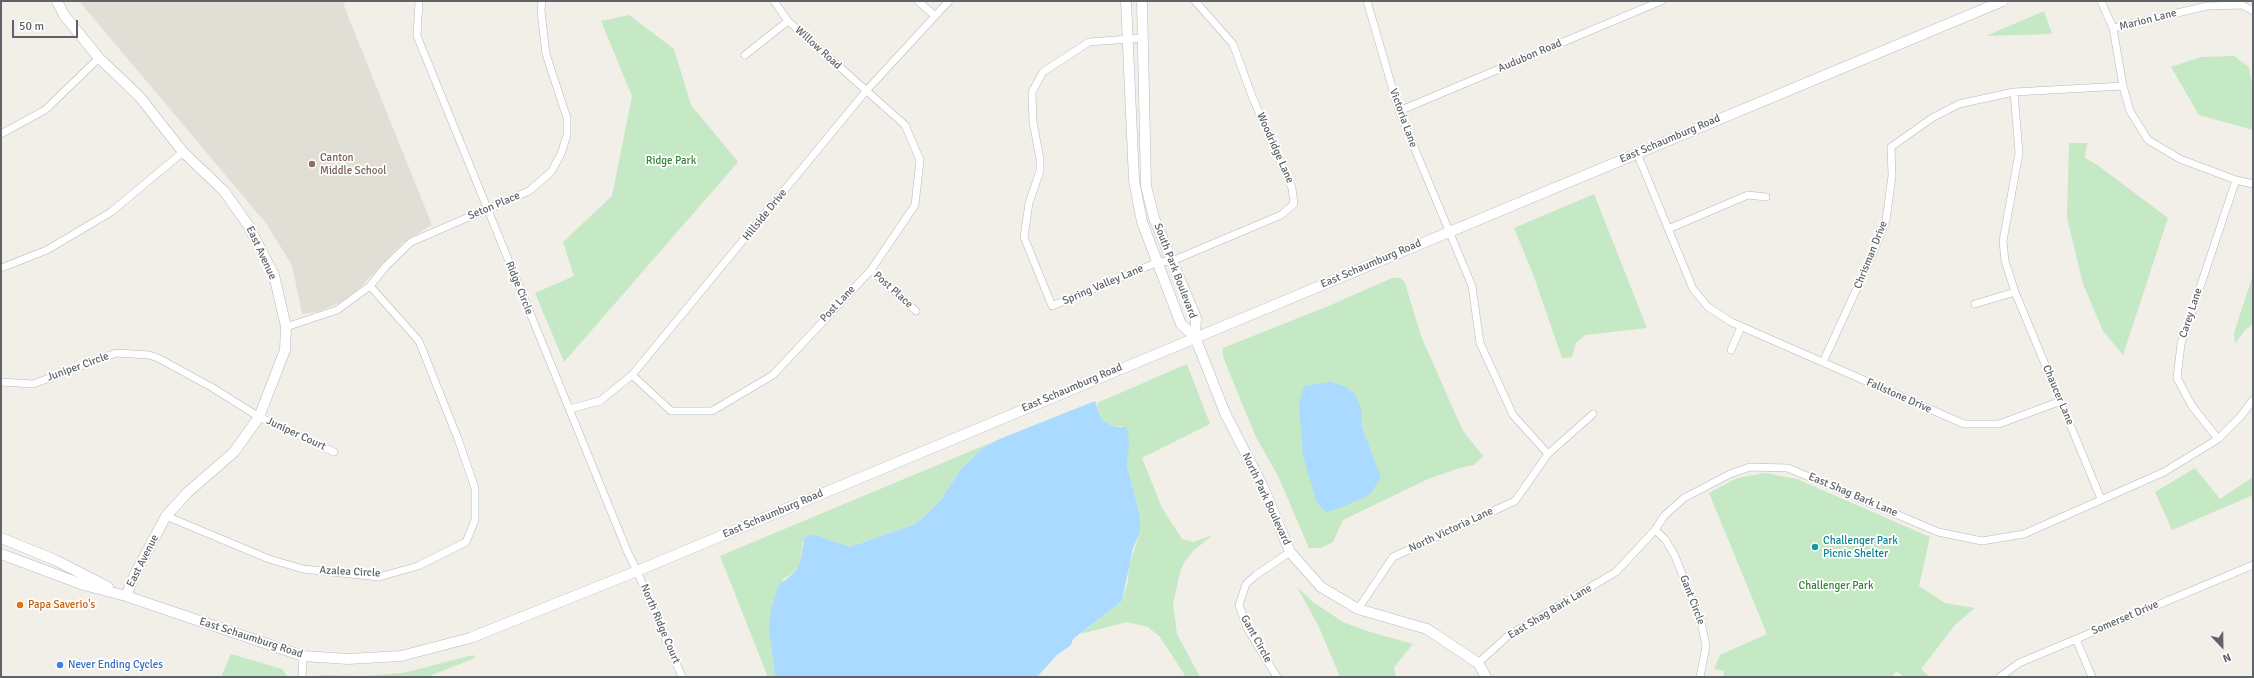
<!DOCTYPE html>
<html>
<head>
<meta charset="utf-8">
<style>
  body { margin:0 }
  #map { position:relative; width:2254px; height:678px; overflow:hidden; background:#f1efe8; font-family:Signika,sans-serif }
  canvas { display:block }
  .frame { position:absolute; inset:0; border:2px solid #5f6368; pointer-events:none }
  .north { position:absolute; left:2202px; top:626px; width:40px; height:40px; -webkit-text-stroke:3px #fff; paint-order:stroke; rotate:158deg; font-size:11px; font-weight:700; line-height:16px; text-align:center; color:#5f6368 }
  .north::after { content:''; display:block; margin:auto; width:14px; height:18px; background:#5f6368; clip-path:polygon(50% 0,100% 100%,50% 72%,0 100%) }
  .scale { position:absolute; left:12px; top:20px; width:66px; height:18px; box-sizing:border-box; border:2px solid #5f6368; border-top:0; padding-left:5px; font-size:12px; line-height:14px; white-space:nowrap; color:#5f6368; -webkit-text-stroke:3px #fff; paint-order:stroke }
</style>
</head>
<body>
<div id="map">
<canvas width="2254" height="678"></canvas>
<div class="frame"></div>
<div class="north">N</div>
<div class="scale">50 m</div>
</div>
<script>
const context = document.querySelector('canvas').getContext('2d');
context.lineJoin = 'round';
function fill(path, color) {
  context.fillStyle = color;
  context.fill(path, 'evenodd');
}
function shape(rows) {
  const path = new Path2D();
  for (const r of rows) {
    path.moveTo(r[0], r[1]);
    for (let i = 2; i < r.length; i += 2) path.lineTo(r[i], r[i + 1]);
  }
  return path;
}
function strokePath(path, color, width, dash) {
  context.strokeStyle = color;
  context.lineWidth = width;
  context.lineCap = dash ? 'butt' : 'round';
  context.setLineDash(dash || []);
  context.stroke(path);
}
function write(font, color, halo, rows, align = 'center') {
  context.font = font + ' Signika,sans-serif';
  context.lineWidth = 3.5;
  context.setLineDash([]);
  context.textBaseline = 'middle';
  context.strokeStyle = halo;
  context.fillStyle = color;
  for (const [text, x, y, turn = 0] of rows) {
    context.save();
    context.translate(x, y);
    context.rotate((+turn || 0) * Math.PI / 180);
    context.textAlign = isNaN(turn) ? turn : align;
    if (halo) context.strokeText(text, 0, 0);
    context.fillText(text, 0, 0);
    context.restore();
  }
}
fill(shape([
  [79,1,345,1,344,6,432,225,402,243,361,287,343,301,318,312,302,314,292,265,265,222]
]), '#e1ded6');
fill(shape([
  [2044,11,2052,34,1986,36],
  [629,15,674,49,691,105,738,162,564,362,535,293,574,276,563,242,612,196,632,96,601,21],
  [2234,56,2249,67,2253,90,2253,130,2199,115,2171,67,2201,57],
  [2069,143,2087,143,2085,158,2096,164,2168,218,2123,355,2103,331,2083,284,2067,218],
  [1594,194,1647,328,1585,335,1576,343,1572,357,1562,358,1533,274,1514,228],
  [2253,275,2253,324,2245,330,2235,344,2234,333],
  [1392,278,1401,278,1405,283,1421,336,1457,418,1464,432,1483,456,1474,465,1460,468,1428,479,1343,520,1333,542,1321,548,1309,548,1278,476,1257,439,1246,413,1223,357,1223,348,1331,305],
  [1187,364,1210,424,1142,458,1162,508,1182,539,1193,542,1213,535,1193,551,1185,561,1180,572,1173,604,1177,634,1200,677,1186,677,1160,637,1148,627,1127,622,1080,634,1122,601,1128,581,1129,565,1140,533,1140,516,1127,466,1128,452,1122,426,1114,427,1102,420,1097,403],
  [1002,438,984,447,961,469,941,500,924,517,913,525,850,547,819,536,803,542,800,562,795,572,783,579,771,645,775,677,768,677,720,556],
  [2195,468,2220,499,2253,477,2253,495,2172,530,2155,492],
  [1765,473,1797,479,1930,537,1919,586,1945,603,1975,608,1955,625,1921,669,1930,677,1904,677,1896,671,1892,677,1723,677,1724,671,1714,669,1720,655,1767,634,1709,493,1737,478],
  [1297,587,1313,602,1343,622,1367,631,1413,644,1394,667,1396,677,1340,677,1319,627],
  [231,654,282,669,288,677,221,677],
  [473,655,475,658,427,677,317,677,320,675,363,676,403,673]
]), '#c5e8c5');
fill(shape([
  [1330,382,1344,386,1355,394,1362,412,1361,425,1381,478,1369,495,1342,507,1326,512,1317,503,1303,456,1299,404,1304,386],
  [1095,401,1102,420,1114,427,1126,427,1128,431,1129,445,1127,466,1140,516,1140,533,1133,548,1122,601,1073,639,1071,645,1057,655,1037,677,775,677,769,628,771,610,778,586,795,572,800,562,805,537,811,535,819,536,850,547,913,525,924,517,941,500,961,469,984,447,1002,438]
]), '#aadaff');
const street = shape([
  [419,1,417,36,628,553,637,571,682,677],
  [918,1,934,15],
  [1367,1,1399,111,1472,286,1480,343,1513,415,1548,454],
  [2101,1,2113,28,2123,86,2130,111,2148,140,2180,159,2236,180,2253,184],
  [2113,28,2207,6,2242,5,2253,11],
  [1143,38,1089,42,1043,72,1032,92,1033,122,1040,159,1040,171,1029,203,1024,237,1052,306,1158,262,1172,261,1281,215,1294,204,1292,188,1252,96,1233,44,1195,1],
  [745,55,788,21],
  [2014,92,2019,153,2003,241,2005,261,2015,292,2101,499],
  [1399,111,1661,1],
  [1,134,45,110,99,58],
  [1637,153,1693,289,1708,307,1731,322,1964,424,1999,424,2061,401],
  [1668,229,1748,195,1766,197],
  [1,268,47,250,111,212,183,152],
  [871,270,916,311],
  [1975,304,2015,292],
  [286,327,337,310,370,286,386,266,411,242,529,191,551,172,561,154,567,135,567,118,546,54,541,11,542,1],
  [1731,350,1741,327],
  [1823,362,1871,258,1886,220,1892,176,1891,147,1932,118,1959,104,2014,92,2123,86],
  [632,375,671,411,712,411,773,375,871,270,915,205,920,160,905,125,788,21,774,1],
  [1,382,33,384,116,353,149,355,158,358,213,388,259,417,334,452],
  [569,409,600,401,632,375,866,91,949,1],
  [2218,439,2192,406,2177,378,2181,344,2236,180],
  [166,516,269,559,303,569,379,577,418,566,466,542,475,520,475,488,458,439,419,341,370,286],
  [1655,530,1665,539,1675,556,1701,622,1706,646,1700,677],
  [1358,609,1393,557,1515,501,1548,454,1593,414],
  [2076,639,2092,677],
  [1478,663,1509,635,1616,572,1655,530,1664,516,1684,498,1730,474,1750,467,1788,468,1938,532,1982,541,2024,534,2164,472,2218,439,2240,417,2253,400],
  [302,677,303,656],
  [1277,677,1247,628,1239,605,1246,584,1256,575,1290,552],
  [2000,677,2019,663,2253,565]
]);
const secondary = shape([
  [57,1,64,15,99,58,139,96,183,152,224,191,248,225,274,275,286,327,285,350,259,417,234,452,188,492,166,516,134,576,126,596],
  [1126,1,1134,180,1142,222,1181,324,1195,337,1225,413,1263,487,1290,552,1321,587,1358,609,1427,629,1478,663,1486,677],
  [1142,1,1146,186,1154,218,1196,318,1195,337],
  [1,538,55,560,108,587],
  [1,554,84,585,126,596,303,656,348,659,401,656,470,638,637,571,2003,1]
]);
strokePath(street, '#b5b8bc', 8);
strokePath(secondary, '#b6babf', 11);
strokePath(street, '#fff', 7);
strokePath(secondary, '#fff', 10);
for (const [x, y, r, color] of [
  [312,164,4,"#8d6e63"],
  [1815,547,4,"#0f9aa8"],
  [20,605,4,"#e8710a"],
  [60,665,4,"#3f7fe0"]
]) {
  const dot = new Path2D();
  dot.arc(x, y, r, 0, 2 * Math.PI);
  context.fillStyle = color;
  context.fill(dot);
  strokePath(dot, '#fff', 1.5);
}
write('11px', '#5f6368', '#fff', [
  ["Marion Lane",2148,20,-14],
  ["Willow Road",818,48,42],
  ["Audubon Road",1530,56,-23],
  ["Victoria Lane",1403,118,70],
  ["East Schaumburg Road",1670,139,-23],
  ["Woodridge Lane",1275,148,66],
  ["Seton Place",494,206,-23],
  ["Hillside Drive",765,215,-51],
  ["East Avenue",261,253,65],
  ["Chrisman Drive",1871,255,-68],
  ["East Schaumburg Road",1371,264,-23],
  ["South Park Boulevard",1175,271,69],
  ["Spring Valley Lane",1103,285,-23],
  ["Ridge Circle",519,288,68],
  ["Post Place",893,290,42],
  ["Post Lane",838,304,-47],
  ["Carey Lane",2191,313,-72],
  ["Juniper Circle",78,367,-20],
  ["East Schaumburg Road",1072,388,-23],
  ["Chaucer Lane",2058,395,67],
  ["Fallstone Drive",1899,396,24],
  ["Juniper Court",296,434,25],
  ["East Shag Bark Lane",1853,495,23],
  ["North Park Boulevard",1266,499,65],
  ["East Schaumburg Road",773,514,-23],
  ["North Victoria Lane",1451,530,-25],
  ["East Avenue",143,561,-63],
  ["Azalea Circle",350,572,3],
  ["Gant Circle",1692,600,69],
  ["East Shag Bark Lane",1550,612,-31],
  ["Somerset Drive",2125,618,-23],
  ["North Ridge Court",660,624,67],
  ["East Schaumburg Road",251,638,18],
  ["Gant Circle",1256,639,61]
]);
write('11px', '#785e54', '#fff', [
  ["Canton",320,158],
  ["Middle School",320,171]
], 'left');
write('11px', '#348238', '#fff', [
  ["Ridge Park",671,161],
  ["Challenger Park",1836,586]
]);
write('11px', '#0d838f', '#fff', [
  ["Challenger Park",1823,541],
  ["Picnic Shelter",1823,554]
], 'left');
write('11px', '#c56008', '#fff', [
  ["Papa Saverio's",28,605]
], 'left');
write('11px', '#366cbe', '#fff', [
  ["Never Ending Cycles",68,665]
], 'left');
</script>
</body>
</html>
